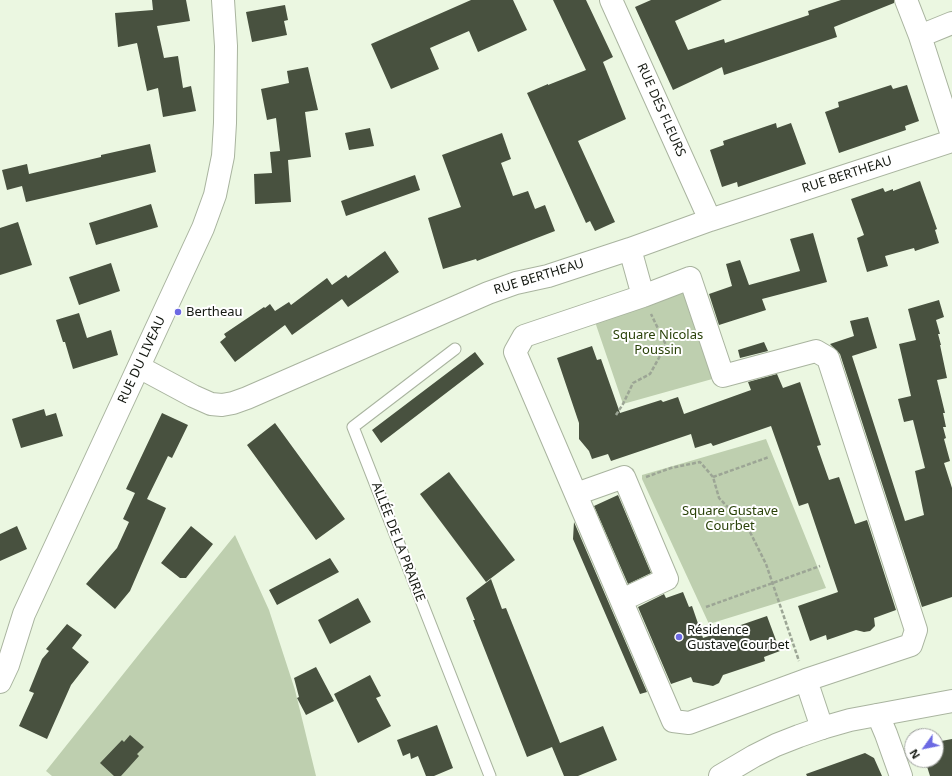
<!DOCTYPE html>
<html>
<head>
<meta charset="utf-8">
<style>
  body { margin:0 }
  #map { position:relative; width:952px; height:776px; overflow:hidden; background:#ebf7e1; font-family:"Noto Sans",sans-serif }
  canvas { display:block }
  .north { position:absolute; left:904px; top:728px; width:40px; height:40px; box-sizing:border-box; background:#fff; border:1px solid #a1a3a0; border-radius:50%; rotate:237deg; font-size:11px; font-weight:700; line-height:16px; text-align:center; color:#141811 }
  .north::after { content:''; display:block; margin:auto; width:14px; height:18px; background:#6c69e3; clip-path:polygon(50% 0,100% 100%,50% 72%,0 100%) }
</style>
</head>
<body>
<div id="map">
<canvas width="952" height="776"></canvas>
<div class="north">N</div>
</div>
<script>
const context = document.querySelector('canvas').getContext('2d');
context.lineJoin = 'round';
function fill(path, color) {
  context.fillStyle = color;
  context.fill(path, 'evenodd');
}
function shape(rows) {
  const path = new Path2D();
  for (const r of rows) {
    path.moveTo(r[0], r[1]);
    for (let i = 2; i < r.length; i += 2) path.lineTo(r[i], r[i + 1]);
  }
  return path;
}
function strokePath(path, color, width, dash) {
  context.strokeStyle = color;
  context.lineWidth = width;
  context.lineCap = dash ? 'butt' : 'round';
  context.setLineDash(dash || []);
  context.stroke(path);
}
function write(font, color, halo, rows, align = 'center') {
  context.font = font + ' "Noto Sans",sans-serif';
  context.lineWidth = 4;
  context.setLineDash([]);
  context.textBaseline = 'middle';
  context.strokeStyle = halo;
  context.fillStyle = color;
  for (const [text, x, y, turn = 0] of rows) {
    context.save();
    context.translate(x, y);
    context.rotate((+turn || 0) * Math.PI / 180);
    context.textAlign = isNaN(turn) ? turn : align;
    if (halo) context.strokeText(text, 0, 0);
    context.fillText(text, 0, 0);
    context.restore();
  }
}
fill(shape([
  [690,278,723,376,623,404,592,313],
  [766,439,826,588,709,624,642,479,642,475],
  [235,535,269,610,295,690,316,776,52,776,46,771,140,653]
]), '#becfaf');
fill(shape([
  [152,0,186,0,190,21,157,26,164,58,178,56,183,88,191,86,196,111,163,117,158,88,147,91,137,43,118,47,115,13,153,10],
  [471,0,513,0,527,30,478,52,469,31,430,48,439,69,391,89,371,44],
  [553,0,586,0,613,57,603,62,626,119,578,141,615,222,595,231,590,221,586,223,527,93,548,84,548,85,586,70],
  [651,0,722,0,675,21,688,50,724,39,725,43,809,15,808,11,841,0,894,0,894,3,834,27,837,37,724,75,722,67,673,90,635,7],
  [285,5,288,20,284,21,287,35,252,42,246,12],
  [308,67,318,110,305,112,311,157,288,160,291,202,255,204,254,174,272,173,270,152,280,151,276,118,267,120,261,89,289,83,287,71],
  [891,85,893,89,907,85,919,121,905,126,906,130,839,153,825,112,839,107,838,102],
  [776,123,777,128,791,123,806,164,738,187,737,182,722,187,710,150,724,145,723,141],
  [370,128,374,146,349,150,345,133],
  [502,133,511,159,501,163,513,196,528,191,535,209,545,205,555,231,477,261,476,259,443,269,428,218,461,207,442,155],
  [150,144,156,172,26,202,22,186,7,190,2,170,27,164,29,174,101,157,101,155],
  [415,175,420,190,346,216,341,201],
  [920,181,937,229,935,230,939,243,915,251,914,248,885,256,888,266,867,272,857,238,864,235,851,199,883,188,885,192,893,189,893,191],
  [151,204,158,227,96,245,89,223],
  [18,222,32,265,0,275,0,228],
  [813,233,827,282,762,299,766,310,719,325,709,294,732,286,726,264,740,260,749,285,800,271,790,239],
  [385,251,399,272,348,307,342,299,292,335,285,325,235,362,220,342,226,337,224,334,264,307,265,308,270,304,275,311,289,302,291,305,327,278,332,285,346,275,348,278],
  [111,263,120,291,79,305,69,277],
  [939,300,944,317,936,320,940,334,938,334,941,345,940,345,947,378,937,380,945,413,943,413,946,427,943,427,946,438,944,439,950,461,944,463,952,488,952,597,922,607,840,354,830,344,854,336,850,321,868,317,877,348,852,356,905,521,924,515,915,471,925,468,913,420,904,422,898,399,911,396,899,344,916,340,908,309],
  [79,313,87,338,111,330,118,355,73,369,65,342,63,342,56,320],
  [764,342,768,351,740,358,738,350],
  [592,346,597,360,601,359,620,413,661,400,663,402,678,397,684,414,751,390,748,382,777,374,783,388,800,382,821,445,817,446,829,480,839,477,855,524,867,520,896,610,874,618,875,626,870,631,864,632,856,630,827,640,826,635,810,641,798,606,838,592,808,503,799,506,782,457,771,426,713,446,711,443,695,448,691,434,611,461,608,454,592,459,589,451,579,439,579,423,557,358],
  [475,352,484,364,381,443,372,430],
  [44,409,46,416,56,413,63,436,21,448,12,419],
  [162,413,188,425,172,458,168,456,147,499,166,508,130,591,115,609,86,584,117,548,129,522,123,519,135,493,126,489],
  [275,423,345,519,316,540,247,445],
  [449,472,515,560,486,582,420,494],
  [618,495,651,573,628,584,594,506],
  [574,522,647,692,640,694,573,539],
  [17,526,27,549,0,561,0,534],
  [191,526,213,544,186,578,180,578,161,563],
  [330,558,339,572,277,605,269,590],
  [491,579,502,609,506,608,560,743,603,726,617,760,578,776,564,776,552,747,527,757,473,620,475,620,466,598],
  [683,592,689,607,692,606,703,638,767,616,780,651,764,657,765,661,723,675,719,683,713,686,693,682,691,677,671,684,638,607,664,594,666,598],
  [358,598,371,622,330,644,318,620],
  [67,624,82,635,72,648,89,662,71,685,47,739,19,726,34,693,29,691,42,659,49,651,46,649],
  [316,667,334,701,306,715,297,698,299,697,294,678],
  [370,675,381,696,376,698,391,726,358,743,334,694],
  [437,725,453,768,434,776,426,776,418,756,411,759,410,753,403,756,397,740],
  [130,735,144,747,137,754,139,756,121,776,114,776,100,763,122,740,124,742],
  [952,739,952,776,930,776,925,760,936,760,936,742],
  [865,753,874,758,882,776,807,776,806,774]
]), '#48513f');
const lane = shape([
  [455,349,353,427,490,776]
]);
const street = shape([
  [611,0,710,220],
  [906,0,920,36,952,135],
  [920,36,952,23],
  [630,249,643,296],
  [690,278,723,376,816,351,828,358,916,630,911,645,806,680,689,723,673,721,515,352,524,336,643,296,690,278],
  [139,367,193,396,211,404,222,405,233,403,247,398,488,293,516,283,548,276,630,249,710,220,952,141],
  [576,494,624,477,667,579,622,600],
  [806,680,822,728],
  [878,715,886,734,901,776]
]);
const secondary = shape([
  [0,682,8,665,24,614,203,228,215,195,223,156,225,123,226,46,223,0],
  [720,776,754,756,776,745,799,736,822,728,850,720,952,701]
]);
strokePath(lane, '#a9b49f', 13);
strokePath(street, '#a9b49f', 24);
strokePath(secondary, '#a9b49f', 24);
strokePath(shape([
  [616,415,623,404,633,383,650,374,666,345,651,314],
  [646,477,671,468,700,462,713,477,719,498,748,528,766,564,799,661],
  [713,477,769,457],
  [706,607,820,566]
]), '#9ca595', 2.5, [4, 2]);
strokePath(lane, '#fff', 11);
strokePath(street, '#fff', 22);
strokePath(secondary, '#fff', 22);
for (const [x, y, r, color] of [
  [178,312,4,"#6c69e3"],
  [679,637,4,"#6c69e3"]
]) {
  const dot = new Path2D();
  dot.arc(x, y, r, 0, 2 * Math.PI);
  context.fillStyle = color;
  context.fill(dot);
  strokePath(dot, '#fff', 1.5);
}
write('13px', '#141811', '#fff', [
  ["RUE DES FLEURS",661,110,66],
  ["RUE BERTHEAU",847,175,-18],
  ["RUE BERTHEAU",539,277,-17],
  ["RUE DU LIVEAU",142,360,-65],
  ["ALLÉE DE LA PRAIRIE",398,542,69]
]);
write('13px', '#141811', '#fff', [
  ["Bertheau",186,312],
  ["Résidence",687,630],
  ["Gustave Courbet",687,645]
], 'left');
write('13px', '#2a4209', '#fff', [
  ["Square Nicolas",658,335],
  ["Poussin",658,350],
  ["Square Gustave",730,511],
  ["Courbet",730,526]
]);
</script>
</body>
</html>
